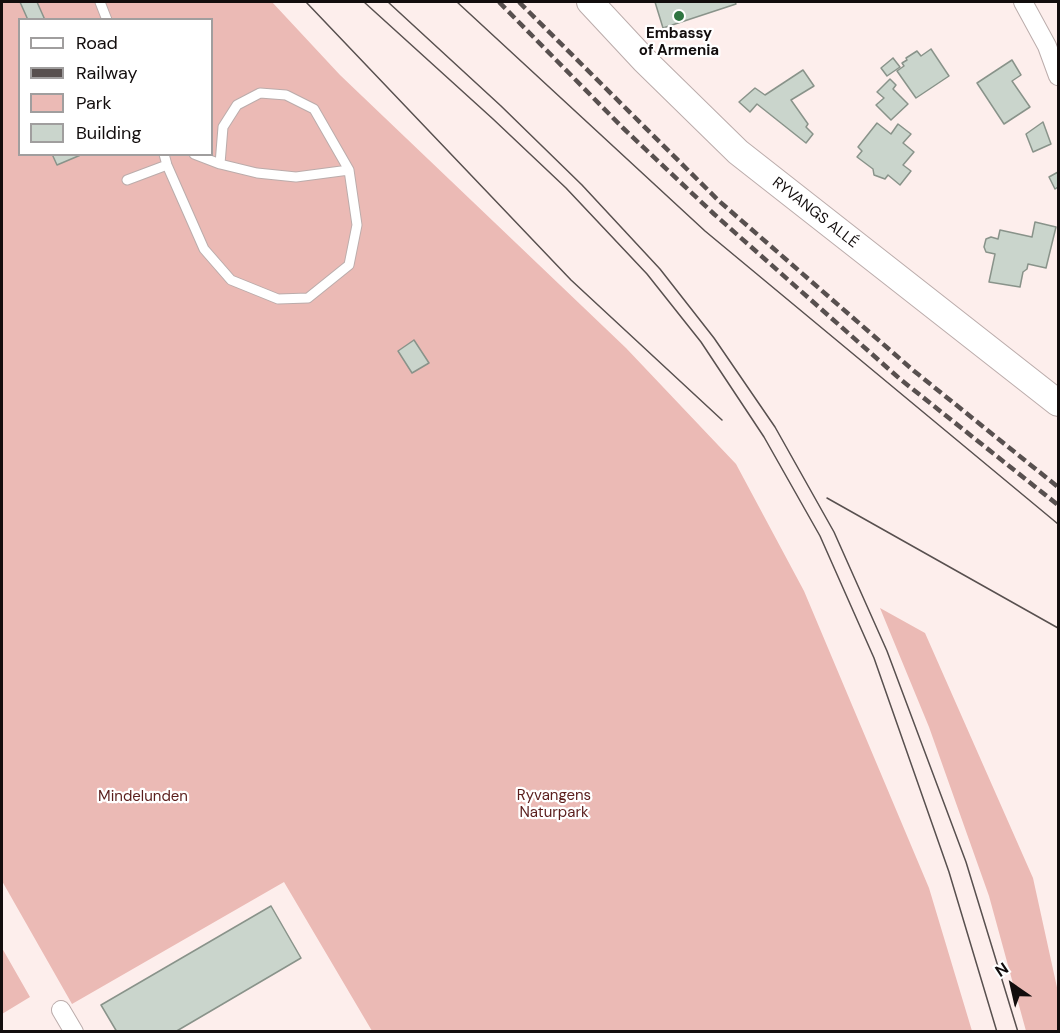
<!DOCTYPE html>
<html>
<head>
<meta charset="utf-8">
<style>
  body { margin:0 }
  #map { position:relative; width:1060px; height:1033px; overflow:hidden; background:#fdeeec; font-family:"DM Sans",sans-serif }
  canvas { display:block }
  .frame { position:absolute; inset:0; border:3px solid #120d0d; pointer-events:none }
  .legend { position:absolute; left:18px; top:18px; width:195px; height:138px; box-sizing:border-box; background:#fff; border:2px solid #a09e9e; margin:0; padding:8px 10px; list-style:none; font-size:18px; color:#120d0d }
  .legend li { display:flex; align-items:center; gap:12px; height:30px }
  .legend b { width:30px; border:2px solid #a09e9e }
  .north { position:absolute; left:982px; top:955px; width:60px; height:60px; -webkit-text-stroke:4px #fff; paint-order:stroke; rotate:326deg; font-size:16px; font-weight:700; line-height:24px; text-align:center; color:#120d0d }
  .north::after { content:''; display:block; margin:auto; width:21px; height:27px; background:#120d0d; clip-path:polygon(50% 0,100% 100%,50% 72%,0 100%) }
</style>
</head>
<body>
<div id="map">
<canvas width="1060" height="1033"></canvas>
<div class="frame"></div>
<ul class="legend">
<li><b style="height:8px;background:#fff"></b>Road</li>
<li><b style="height:8px;background:#58504f"></b>Railway</li>
<li><b style="height:16px;background:#ebbab5"></b>Park</li>
<li><b style="height:16px;background:#cad5cc"></b>Building</li>
</ul>
<div class="north">N</div>
</div>
<script>
const context = document.querySelector('canvas').getContext('2d');
context.lineJoin = 'round';
function fill(path, color) {
  context.fillStyle = color;
  context.fill(path, 'evenodd');
}
function shape(rows) {
  const path = new Path2D();
  for (const r of rows) {
    path.moveTo(r[0], r[1]);
    for (let i = 2; i < r.length; i += 2) path.lineTo(r[i], r[i + 1]);
  }
  return path;
}
function strokePath(path, color, width, dash) {
  context.strokeStyle = color;
  context.lineWidth = width;
  context.lineCap = dash ? 'butt' : 'round';
  context.setLineDash(dash || []);
  context.stroke(path);
}
function write(font, color, halo, rows, align = 'center') {
  context.font = font + ' "DM Sans",sans-serif';
  context.lineWidth = 4.5;
  context.setLineDash([]);
  context.textBaseline = 'middle';
  context.strokeStyle = halo;
  context.fillStyle = color;
  for (const [text, x, y, turn = 0] of rows) {
    context.save();
    context.translate(x, y);
    context.rotate((+turn || 0) * Math.PI / 180);
    context.textAlign = isNaN(turn) ? turn : align;
    if (halo) context.strokeText(text, 0, 0);
    context.fillText(text, 0, 0);
    context.restore();
  }
}
fill(shape([
  [2,2,272,2,340,75,626,348,736,464,804,591,929,888,972,1031,372,1031,284,882,72,1004,2,881],
  [20,20,212,20,212,154,20,154],
  [880,608,925,633,1033,878,1058,992,1058,1031,1026,1031,989,896,929,727],
  [2,948,30,997,2,1014]
]), '#ebbab5');
const building = shape([
  [20,2,37,2,45,20,28,20,20,2],
  [655,2,735,2,736,4,663,28,655,2],
  [931,49,949,76,916,98,897,71,904,66,902,63,907,60,906,58,917,51,921,56,931,49],
  [893,58,900,67,887,76,881,68,893,58],
  [1012,60,1021,75,1012,81,1030,107,1004,124,977,83,1012,60],
  [803,70,814,86,791,100,808,124,806,127,813,134,806,143,757,104,750,112,739,102,755,88,765,95,803,70],
  [890,79,896,85,893,89,908,104,891,120,876,105,884,98,877,92,890,79],
  [1043,122,1051,144,1033,152,1026,134,1043,122],
  [877,123,891,134,898,124,911,134,903,143,914,152,903,165,911,171,900,185,888,175,885,179,874,175,873,169,857,157,862,151,858,147,877,123],
  [52,154,83,154,57,165,52,154],
  [1058,172,1058,187,1055,189,1049,177,1058,172],
  [1035,222,1056,227,1046,268,1028,264,1027,269,1023,272,1020,287,989,282,995,254,986,252,984,247,986,239,991,237,998,239,1000,230,1032,237,1035,222],
  [414,340,429,363,412,373,398,351,414,340],
  [271,906,301,958,175,1032,117,1032,101,1005,271,906]
]);
fill(building, '#cad5cc');
strokePath(building, '#89938a', 1.5);
const lane = shape([
  [100,2,107,20],
  [164,154,167,165,204,249,231,280,278,299,308,298,349,265,357,225,349,170,314,109,286,95,260,93,237,105,223,127,220,164],
  [194,154,220,164,257,173,296,177,349,170],
  [127,180,167,165]
]);
const street = shape([
  [1023,2,1047,46,1058,76],
  [61,1010,74,1032]
]);
const secondary = shape([
  [590,2,644,60,738,152,1058,403]
]);
strokePath(lane, '#bbacab', 11);
strokePath(street, '#bbacab', 20);
strokePath(secondary, '#bbacab', 28);
strokePath(lane, '#fff', 9);
strokePath(street, '#fff', 18);
strokePath(secondary, '#fff', 26);
strokePath(shape([
  [306,2,571,280,722,420],
  [364,2,493,119,566,188,647,274,701,342,764,437,820,536,874,658,949,872,997,1032],
  [388,2,501,106,582,185,660,269,714,338,775,427,834,532,887,651,966,862,1018,1032],
  [457,2,705,231,1058,524],
  [827,498,1058,628]
]), '#58504f', 1.5);
strokePath(shape([
  [499,2,623,128,714,214,900,379,1058,505],
  [519,2,719,201,914,371,1058,487]
]), '#58504f', 4.5, [9, 4.5]);
for (const [x, y, r, color] of [
  [679,16,6,"#2e7440"]
]) {
  const dot = new Path2D();
  dot.arc(x, y, r, 0, 2 * Math.PI);
  context.fillStyle = color;
  context.fill(dot);
  strokePath(dot, '#fff', 2);
}
write('bold 15px', '#120d0d', '#fff', [
  ["Embassy",679,34],
  ["of Armenia",679,51]
]);
write('15px', '#120d0d', '#fff', [
  ["RYVANGS ALLÉ",815,213,38]
]);
write('15px', '#5a1d1b', '#fff', [
  ["Ryvangens",554,796],
  ["Naturpark",554,813],
  ["Mindelunden",143,797]
]);
</script>
</body>
</html>
